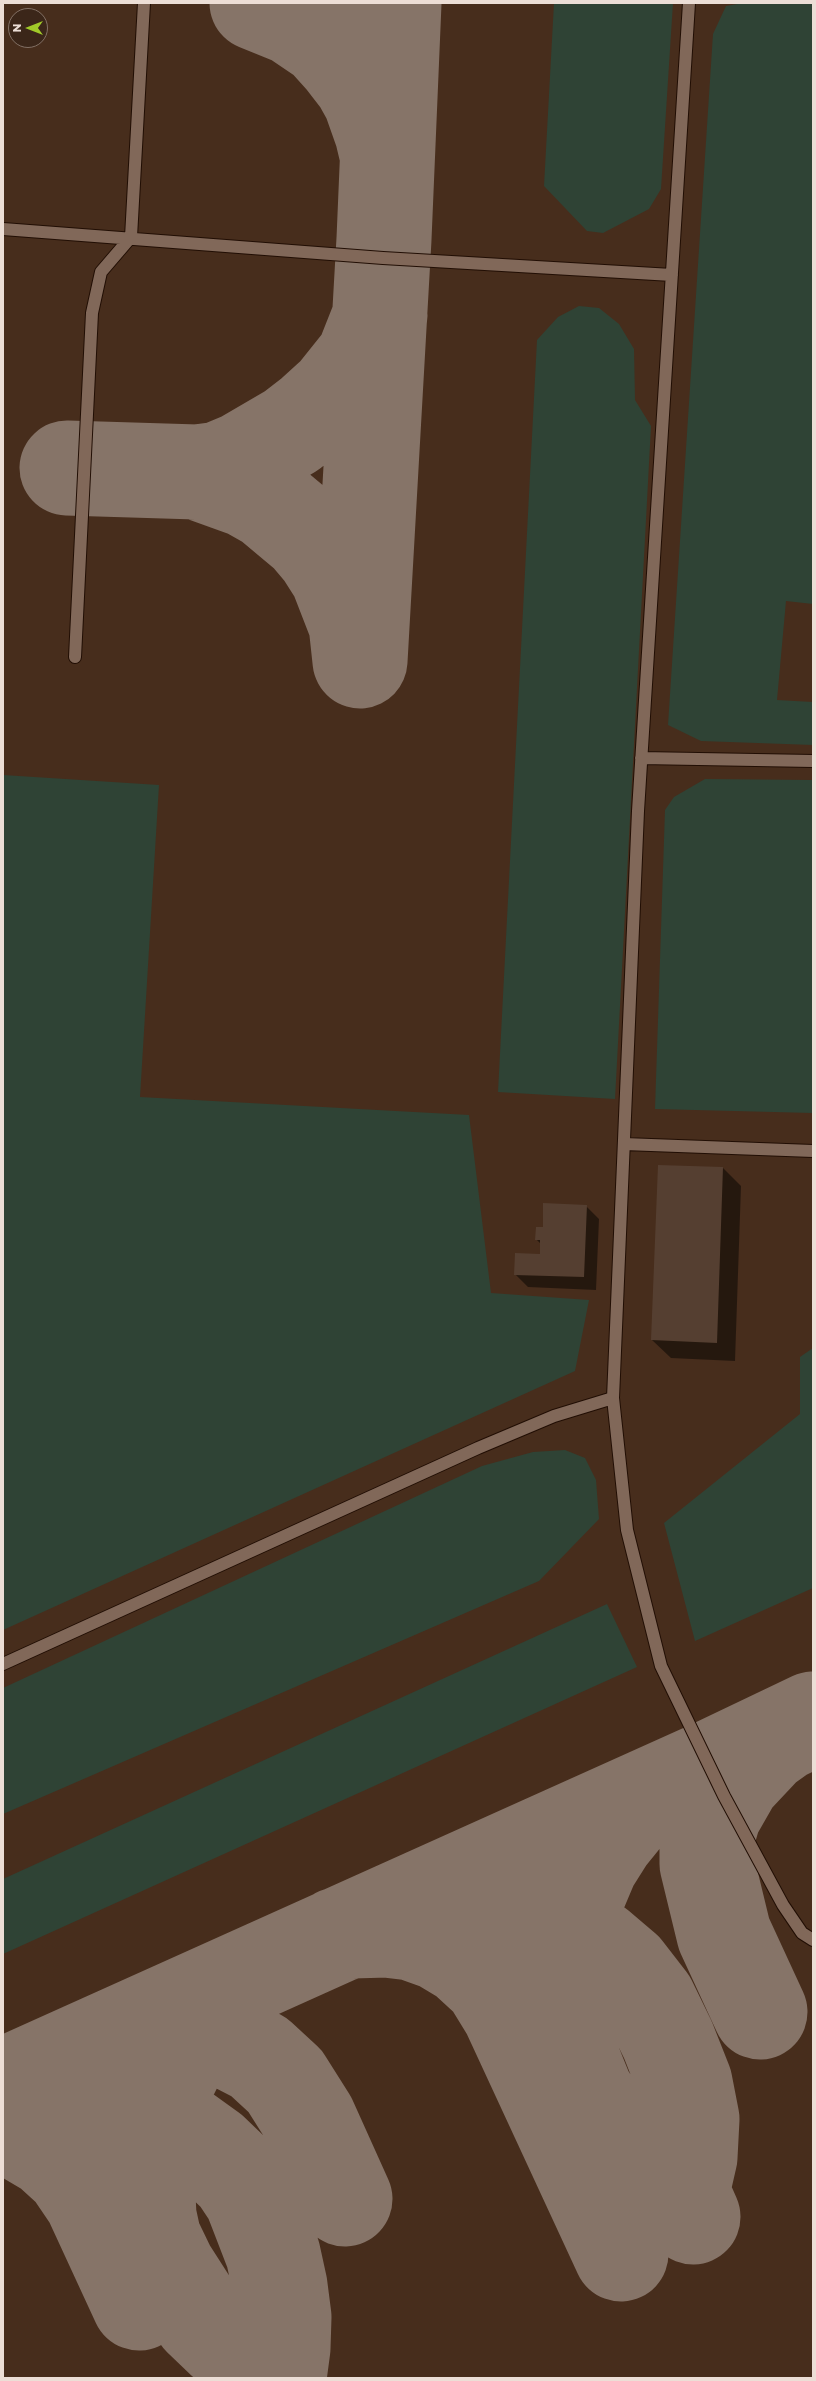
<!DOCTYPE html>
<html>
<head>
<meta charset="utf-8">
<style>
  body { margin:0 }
  #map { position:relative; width:816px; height:2381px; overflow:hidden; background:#3b2619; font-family:Montserrat,sans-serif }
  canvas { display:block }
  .frame { position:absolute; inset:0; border:4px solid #ecded6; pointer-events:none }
  .north { position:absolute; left:8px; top:8px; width:40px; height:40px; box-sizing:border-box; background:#3b2619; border:1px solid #827065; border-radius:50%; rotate:270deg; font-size:11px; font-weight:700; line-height:16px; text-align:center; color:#ecded6 }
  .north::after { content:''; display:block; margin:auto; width:14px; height:18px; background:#a1c929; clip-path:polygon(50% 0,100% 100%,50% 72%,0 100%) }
</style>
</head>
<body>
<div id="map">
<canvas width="816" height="2381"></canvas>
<div class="frame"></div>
<div class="north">N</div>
</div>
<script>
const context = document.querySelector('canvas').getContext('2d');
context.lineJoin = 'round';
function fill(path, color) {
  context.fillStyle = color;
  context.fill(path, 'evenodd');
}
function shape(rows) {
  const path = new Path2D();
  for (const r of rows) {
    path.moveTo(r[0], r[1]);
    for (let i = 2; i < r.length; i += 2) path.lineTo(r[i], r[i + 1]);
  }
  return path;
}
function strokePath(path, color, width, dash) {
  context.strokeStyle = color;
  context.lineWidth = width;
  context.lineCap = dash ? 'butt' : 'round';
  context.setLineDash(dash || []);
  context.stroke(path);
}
fill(shape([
  [3,3,813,3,813,2378,3,2378],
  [16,16,40,16,40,40,16,40]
]), '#472d1c');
fill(shape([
  [554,3,673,3,661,189,649,209,603,233,587,231,544,186],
  [743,3,813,3,813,604,786,601,777,700,813,702,813,745,701,741,668,725,713,34,726,6],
  [579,306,599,308,619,324,634,349,635,400,651,426,615,1099,498,1092,537,340,558,317],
  [3,775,159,785,140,1097,469,1115,491,1293,589,1300,575,1371,3,1630],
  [705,779,813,780,813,1113,655,1109,665,810,674,797],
  [813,1348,813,1588,695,1641,664,1523,800,1414,800,1357],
  [565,1450,585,1458,596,1480,599,1519,539,1581,3,1814,3,1688,482,1466,533,1452],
  [607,1604,637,1667,3,1954,3,1879]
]), '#2f4335');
fill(shape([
  [723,1168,741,1186,735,1361,671,1358,652,1340],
  [586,1206,599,1219,596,1290,528,1287,515,1274,541,1255,541,1244,536,1239,544,1228]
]), '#0007');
strokePath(shape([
  [257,3,294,18,325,39,343,59,360,81,370,99,382,133,387,154],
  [67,468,197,472,247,490,270,503,307,534,323,553,337,575,356,624,360,661,384,239,394,3],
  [197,472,219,469,243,459,291,431,313,414,335,394,363,359,380,316],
  [650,1795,625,1816,608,1837,591,1864,564,1928,559,1991,564,2031,573,2061,586,2093,605,2123,628,2149,654,2174,682,2192,693,2217],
  [512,1911,564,1928,598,1947,625,1970,649,2001,668,2040,685,2083,692,2119,690,2157,682,2192],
  [338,1935,351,1931,387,1930,412,1933,440,1943,465,1958,490,1981,509,2012,621,2254],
  [242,1981,211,2009,193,2030,165,2086,151,2140,147,2174,149,2216,154,2239,168,2268,200,2318,224,2341,279,2378],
  [760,2012,724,1934,707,1864,707,1838,714,1814,734,1779,765,1746,779,1736],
  [132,2029,166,2027,197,2031,228,2041,259,2057,285,2081,309,2119,345,2199],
  [3,2086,710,1768,813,1719],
  [102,2092,129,2100,161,2115,211,2151,237,2176,251,2197,273,2254,280,2286,284,2317,283,2348,279,2378],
  [3,2126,20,2133,49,2150,72,2171,91,2199,139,2303]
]), '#867468', 95);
fill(shape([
  [658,1165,723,1167,717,1343,651,1340],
  [543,1203,587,1205,584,1277,514,1275,515,1253,540,1254,540,1240,535,1240,536,1227,543,1227]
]), '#553f31');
const minor = shape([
  [3,229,383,258,672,275],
  [75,657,92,313,101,272,131,237,144,3],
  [641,758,813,761],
  [624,1144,813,1151],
  [613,1398,638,811,689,3],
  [3,1664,478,1448,554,1416,613,1398,627,1530,661,1666,724,1796,783,1905,802,1933,813,1940]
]);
strokePath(minor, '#210e04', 14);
strokePath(minor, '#816859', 12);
</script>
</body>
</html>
